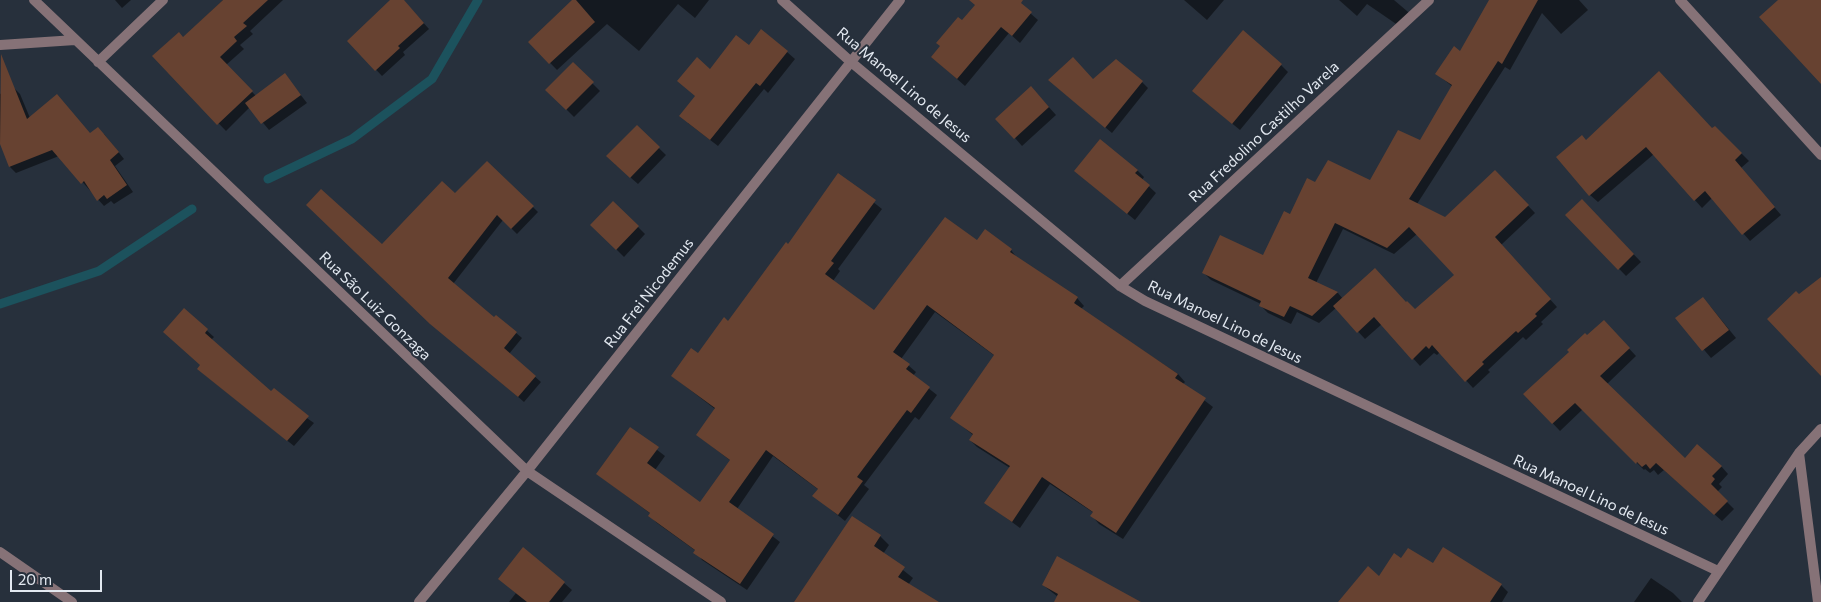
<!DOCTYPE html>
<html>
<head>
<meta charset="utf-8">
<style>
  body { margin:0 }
  #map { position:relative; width:1821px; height:602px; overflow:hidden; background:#27303c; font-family:Commissioner,sans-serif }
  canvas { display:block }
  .scale { position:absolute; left:10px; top:570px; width:92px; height:22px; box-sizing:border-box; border:2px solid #e3e9f1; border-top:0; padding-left:6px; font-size:15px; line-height:18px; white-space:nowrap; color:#e3e9f1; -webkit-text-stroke:4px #27303c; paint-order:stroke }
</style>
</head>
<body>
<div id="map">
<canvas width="1821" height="602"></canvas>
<div class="scale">20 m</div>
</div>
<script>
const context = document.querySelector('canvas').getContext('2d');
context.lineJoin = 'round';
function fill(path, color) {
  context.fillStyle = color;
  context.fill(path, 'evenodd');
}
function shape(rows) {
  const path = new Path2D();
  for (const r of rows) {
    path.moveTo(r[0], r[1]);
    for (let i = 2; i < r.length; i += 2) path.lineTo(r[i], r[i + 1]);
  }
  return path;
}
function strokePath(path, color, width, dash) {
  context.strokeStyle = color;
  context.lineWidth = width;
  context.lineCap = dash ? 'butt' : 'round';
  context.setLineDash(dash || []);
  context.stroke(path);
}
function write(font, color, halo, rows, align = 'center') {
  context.font = font + ' Commissioner,sans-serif';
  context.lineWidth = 4;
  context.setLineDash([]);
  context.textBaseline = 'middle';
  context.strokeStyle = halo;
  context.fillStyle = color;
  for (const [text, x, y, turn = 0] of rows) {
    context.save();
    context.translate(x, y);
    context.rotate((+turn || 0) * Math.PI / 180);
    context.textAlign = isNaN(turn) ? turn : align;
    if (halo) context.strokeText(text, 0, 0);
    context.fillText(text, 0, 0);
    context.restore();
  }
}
fill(shape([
  [115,0,131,0,122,8],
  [223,0,283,0,250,31,253,34,240,45,244,49,226,65,256,96,285,75,307,103,269,130,250,107,226,131,154,57,183,38],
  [392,0,403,0,429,29,403,52,405,55,382,76,349,41],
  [574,0,709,0,695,18,678,4,639,51,607,24,557,70,530,42],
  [980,0,1015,0,1038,20,1020,43,1009,33,965,86,932,57],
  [1184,0,1224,0,1207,20],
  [1339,0,1394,0,1414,17,1402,28,1367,4,1357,16],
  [1504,0,1579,0,1588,10,1561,34,1542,13,1510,70,1505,67,1417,204,1445,218,1495,171,1535,213,1501,245,1557,307,1541,322,1543,324,1526,340,1523,337,1488,370,1490,372,1473,388,1440,352,1437,355,1434,353,1420,366,1382,324,1365,339,1336,308,1319,323,1297,312,1291,324,1268,313,1261,306,1261,304,1211,280,1204,273,1263,257,1315,184,1370,182,1420,142,1453,87,1437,74,1461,52],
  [1343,229,1394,254,1417,234,1456,275,1415,311,1406,304,1343,299,1338,293,1316,283],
  [749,47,787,52,795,59,768,93,764,89,718,146,688,123,696,96],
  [573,64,600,91,574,117,547,90],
  [1281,65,1288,72,1240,130,1201,98],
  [1093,80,1142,82,1148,88,1112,133,1056,86],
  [14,88,20,94,30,118,91,134,104,134,124,159,115,166,133,192,114,204,111,201,104,206,59,156,16,173,10,167,0,141,0,94],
  [1038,95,1056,115,1022,146,1015,138],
  [637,127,666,155,638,184,615,164],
  [1715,127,1749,161,1741,168,1781,215,1750,241,1712,198,1702,208,1654,154,1598,202,1590,195,1587,142,1713,129],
  [487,162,538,212,517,234,503,220,453,284,494,319,496,316,522,338,509,354,541,382,524,402,403,298,382,245,455,195],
  [1137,170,1144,177,1142,180,1156,193,1135,220,1075,171],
  [839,175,882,209,838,269,840,271,833,281,874,311,977,241,1011,250,1017,258,1077,298,1084,306,1081,309,1178,374,1185,382,1183,384,1213,407,1123,539,1099,524,1092,516,1094,513,1050,484,1020,528,986,503,1010,468,977,447,970,440,973,435,952,418,995,356,935,312,901,359,916,372,913,376,937,395,919,420,915,417,864,485,869,489,845,521,814,496,819,490,773,456,737,509,780,542,747,590,702,560,696,551,657,523,650,516,651,514,597,474,630,429,665,456,655,470,700,504,731,461,697,435,715,409,672,376,698,354,728,322,788,246],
  [1582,200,1641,262,1626,276,1567,215],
  [613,202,645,234,624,257,592,225],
  [1710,306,1736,338,1711,358,1677,318],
  [184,310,214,337,211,340,271,393,314,423,294,446,205,375],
  [1611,329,1636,356,1607,384,1685,460,1721,466,1728,474,1719,484,1722,487,1717,492,1734,509,1722,521,1664,470,1658,475,1654,470,1650,473,1645,469,1644,470,1583,409,1560,431,1525,394,1588,337],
  [880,536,889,545,883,554,913,578,908,585,937,602,804,602],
  [1401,560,1433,565,1501,585,1508,592,1502,602,1347,602],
  [499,578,564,583,572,590,562,602,509,602,516,593],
  [1651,578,1673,593,1682,602,1634,602],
  [1043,585,1124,602,1055,602,1058,597]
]), '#0007');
strokePath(shape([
  [268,179,352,139,432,79,478,0],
  [0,304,99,271,192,209]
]), '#1c525d', 9);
fill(shape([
  [223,0,268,0,243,23,247,26,234,37,237,41,220,57,253,91,217,125,152,56,179,32,183,37],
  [390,0,404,0,424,23,398,46,400,48,375,71,347,41],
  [572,0,576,0,595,22,549,64,528,42],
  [969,0,1023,0,1021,3,1032,12,1012,36,1001,27,957,79,931,57,940,46,936,43,958,17,962,20,975,5],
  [1489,0,1538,0,1502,64,1498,61,1409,199,1445,217,1495,170,1529,205,1495,237,1551,299,1535,314,1537,316,1518,333,1516,331,1482,362,1484,364,1465,382,1432,345,1429,349,1426,346,1412,360,1374,317,1357,333,1333,306,1375,268,1406,302,1407,301,1415,309,1454,275,1409,227,1387,248,1335,223,1308,278,1338,292,1312,316,1290,306,1284,317,1259,306,1261,301,1202,273,1220,235,1263,255,1284,211,1290,214,1307,178,1315,182,1328,160,1370,180,1398,130,1420,140,1452,85,1435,74,1454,46,1460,51],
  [1778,0,1821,0,1821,84,1759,17],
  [761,29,788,51,760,86,756,83,710,140,679,116,695,96,677,81,697,57,710,69,736,35,749,45],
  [1243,30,1282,64,1232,124,1192,91],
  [1,54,27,119,57,94,90,133,98,127,119,152,110,160,127,185,107,199,104,195,97,201,84,181,81,184,52,150,9,167,0,144],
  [1073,57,1093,79,1116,59,1143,81,1105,128,1048,80],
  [573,62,594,82,566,110,545,90],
  [1659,71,1712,128,1715,126,1742,153,1735,160,1775,207,1742,235,1705,191,1694,201,1646,147,1589,196,1556,157,1582,135,1586,140],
  [285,73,301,95,261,124,245,103],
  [1031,86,1049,107,1014,139,995,119],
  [637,125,660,147,630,178,606,156],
  [1100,139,1138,170,1135,173,1150,185,1127,214,1074,171],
  [487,161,534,206,511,229,497,215,448,278,494,317,496,315,517,332,504,348,536,376,518,397,430,324,306,205,321,189,382,244,442,181,455,193],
  [838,173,876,200,831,261,834,263,825,274,874,310,945,217,977,240,985,229,1012,249,1010,252,1078,297,1074,303,1178,374,1175,378,1206,398,1116,533,1090,516,1093,512,1042,477,1012,522,984,503,1010,466,969,440,973,434,950,418,994,355,927,305,893,352,910,364,906,369,930,387,911,413,907,410,857,477,863,481,838,515,812,496,818,489,766,450,729,502,774,534,740,584,693,553,695,550,648,516,650,513,596,474,630,427,659,447,647,463,700,502,730,460,696,435,715,408,671,376,691,348,698,353,724,317,728,321,786,242,788,244],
  [1582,199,1634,254,1618,270,1565,215],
  [613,201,639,226,616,250,590,225],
  [1821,277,1821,376,1767,319,1796,291,1799,294],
  [1703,297,1729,330,1702,351,1675,318],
  [184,308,208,329,205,333,271,391,274,388,309,416,287,441,197,369,200,365,163,332],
  [1604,320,1630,348,1600,376,1685,458,1697,444,1722,466,1712,476,1715,479,1711,484,1728,501,1714,515,1656,463,1650,469,1646,464,1642,467,1637,462,1636,464,1575,403,1552,424,1523,394,1569,352,1567,350,1585,333,1587,335],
  [852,516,881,535,874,546,905,567,898,577,939,602,794,602],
  [523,547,565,582,549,602,527,602,498,579],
  [1443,547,1502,584,1490,602,1338,602,1368,566,1379,576,1394,553,1401,558,1408,548,1433,563],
  [1057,556,1141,602,1054,602,1058,594,1042,585]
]), '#674231');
strokePath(shape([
  [34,0,527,471,721,602],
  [782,0,851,62,1120,286,1145,301,1718,571],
  [1680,0,1821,155],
  [0,45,75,40],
  [98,62,163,0],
  [1120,286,1429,0],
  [1799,453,1818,602],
  [0,552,72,602],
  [419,602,527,471,900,0],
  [1698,602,1799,453,1821,429]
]), '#867277', 10);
write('15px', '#e3e9f1', '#27303c', [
  ["Rua Manoel Lino de Jesus",904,85,40],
  ["Rua Fredolino Castilho Varela",1264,132,-43],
  ["Rua Frei Nicodemus",649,293,-52],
  ["Rua São Luiz Gonzaga",375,306,44],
  ["Rua Manoel Lino de Jesus",1225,322,26],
  ["Rua Manoel Lino de Jesus",1591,495,25]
]);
</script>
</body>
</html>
